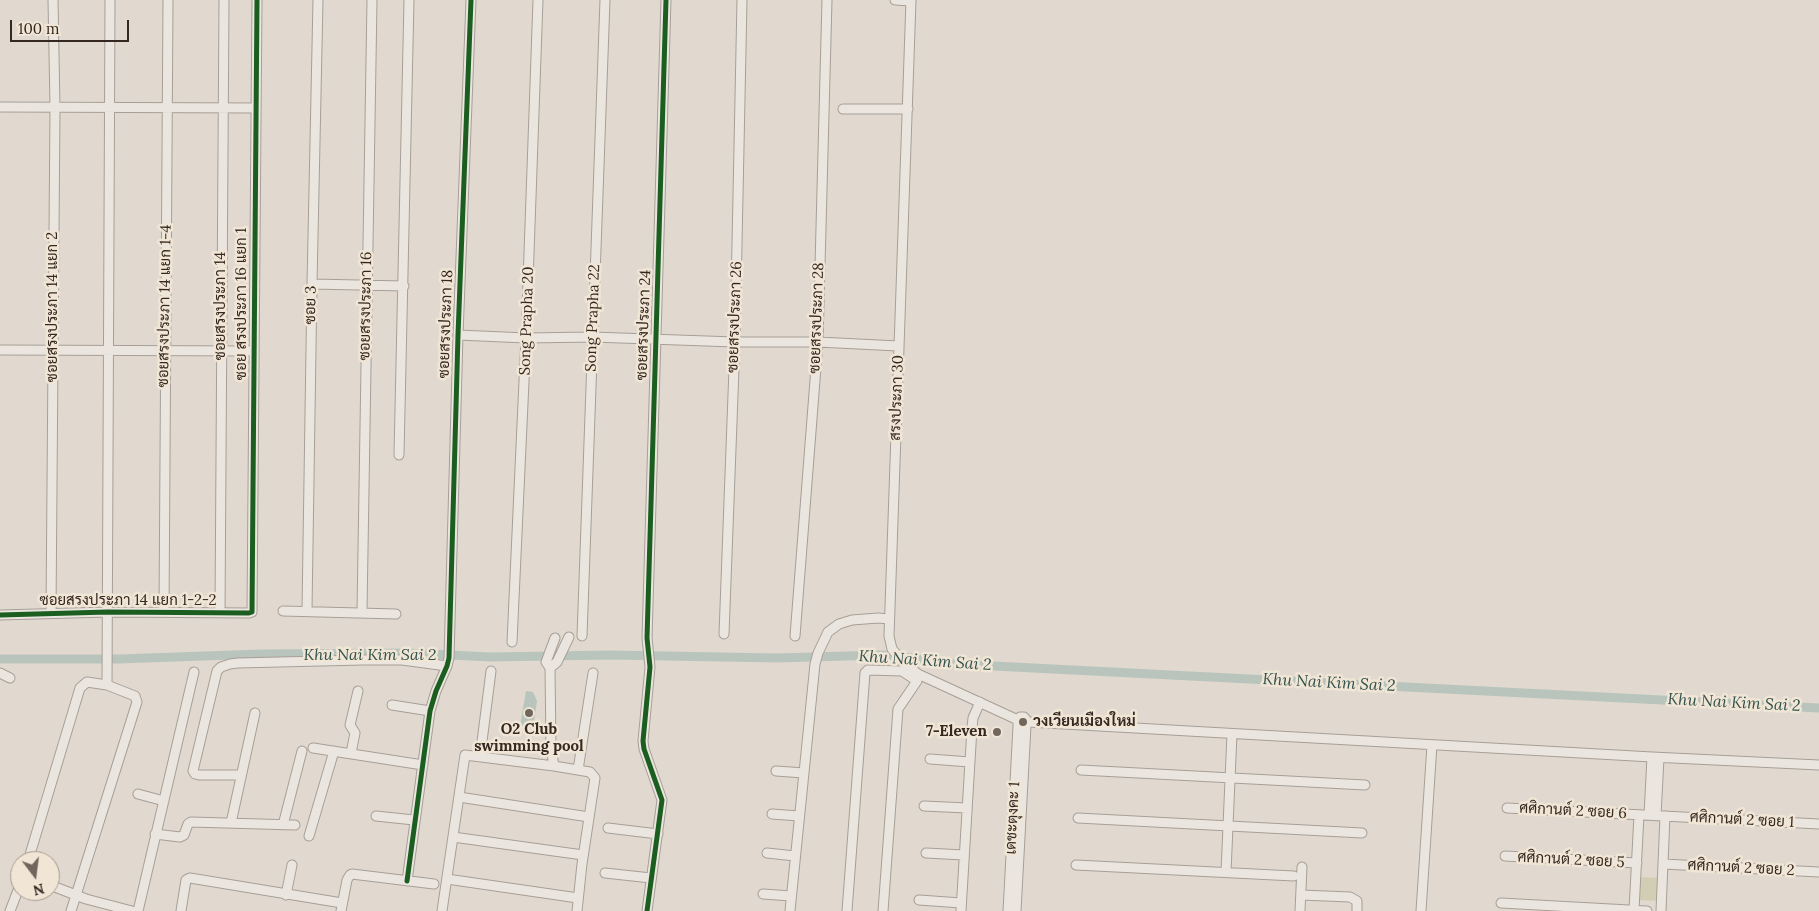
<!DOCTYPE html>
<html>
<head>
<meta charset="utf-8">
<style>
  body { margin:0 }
  #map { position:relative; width:1819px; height:911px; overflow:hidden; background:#e1d9cf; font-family:Lora,serif }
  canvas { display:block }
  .north { position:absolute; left:10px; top:851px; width:50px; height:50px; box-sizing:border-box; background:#f1e6d6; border:1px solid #a69a8e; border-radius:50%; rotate:165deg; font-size:14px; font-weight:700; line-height:20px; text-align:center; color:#352821 }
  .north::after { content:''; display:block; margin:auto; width:18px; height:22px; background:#71665e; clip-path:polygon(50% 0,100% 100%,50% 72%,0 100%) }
  .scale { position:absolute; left:10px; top:20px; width:119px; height:22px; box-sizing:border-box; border:2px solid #352821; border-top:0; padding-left:6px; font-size:15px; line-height:18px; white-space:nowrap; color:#352821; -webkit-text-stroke:4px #f1e6d6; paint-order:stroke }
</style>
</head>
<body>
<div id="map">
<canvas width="1819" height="911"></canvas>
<div class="north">N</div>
<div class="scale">100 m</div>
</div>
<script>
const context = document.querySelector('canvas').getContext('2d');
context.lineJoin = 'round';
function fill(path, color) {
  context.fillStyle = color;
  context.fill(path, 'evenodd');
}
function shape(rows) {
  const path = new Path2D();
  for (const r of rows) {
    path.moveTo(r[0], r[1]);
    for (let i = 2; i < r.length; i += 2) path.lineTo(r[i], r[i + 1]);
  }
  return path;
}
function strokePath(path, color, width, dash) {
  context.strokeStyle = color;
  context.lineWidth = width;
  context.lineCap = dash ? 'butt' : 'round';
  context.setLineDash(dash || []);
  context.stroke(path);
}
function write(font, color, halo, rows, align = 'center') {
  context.font = font + ' Lora,Sarabun,serif';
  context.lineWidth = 5;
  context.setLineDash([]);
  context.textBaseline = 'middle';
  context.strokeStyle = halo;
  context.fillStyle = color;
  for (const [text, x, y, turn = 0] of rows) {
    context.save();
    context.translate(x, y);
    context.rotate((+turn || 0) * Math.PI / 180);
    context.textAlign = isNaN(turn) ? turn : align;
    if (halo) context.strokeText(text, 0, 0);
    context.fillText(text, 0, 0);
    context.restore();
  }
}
fill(shape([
  [1639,877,1659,878,1658,901,1638,900]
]), '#d2ceb3');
fill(shape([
  [526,691,533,692,537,701,533,728,520,726]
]), '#b9c5bc');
strokePath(shape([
  [0,659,119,659,261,654,407,653,491,657,610,655,777,658,882,655,913,658,935,663,1819,708]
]), '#b9c5bc', 9);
const street = shape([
  [895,0,911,1],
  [911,0,889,636,892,649,903,662,918,674,1018,720],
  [0,107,256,108],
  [843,109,908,109],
  [312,284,404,286],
  [458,335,526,338,592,337,735,342,818,342,898,346],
  [0,350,254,351],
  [399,455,409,0],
  [307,610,312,284,318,0],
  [283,611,396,614],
  [362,611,372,0],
  [164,612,168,0],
  [220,612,224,0],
  [51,613,55,107,53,0],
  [0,615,108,612,249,613,252,612,257,0],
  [724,634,735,342,742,0],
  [582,636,605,0],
  [795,636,818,342,827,0],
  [555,638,546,662,550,668,557,662,569,637],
  [512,642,526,338,538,0],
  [550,668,551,748,554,766,590,772,595,778,582,864,577,911],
  [0,673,10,678],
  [107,685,110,0],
  [392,705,430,711],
  [1028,722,1652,757,1819,765],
  [313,748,423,765],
  [351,753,355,733,350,725,358,691],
  [480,757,491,671],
  [930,759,970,762],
  [578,770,593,673],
  [1081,770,1365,785],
  [776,771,804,773],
  [241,775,199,775,195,774,193,771,217,671,221,667,230,664,238,663,363,660,402,660,447,666],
  [138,794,164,801],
  [459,797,589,817],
  [924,806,967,808],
  [1507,808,1819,824],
  [772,814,799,816],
  [1649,815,1652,757],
  [376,816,414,820],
  [1656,816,1659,758],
  [1078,818,1362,833],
  [231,823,255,713],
  [283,825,302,751],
  [608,828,658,834],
  [155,834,180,837,184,835,188,824,191,822,295,825],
  [309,836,334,751],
  [453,837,583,855],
  [767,853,795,856],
  [926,853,964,855],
  [1505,856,1637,863],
  [28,861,80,688,87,682,107,685,135,696,137,702,71,911],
  [1663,864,1819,872],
  [1076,865,1294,876],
  [1226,872,1232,734],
  [605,873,651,878],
  [447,879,578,898],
  [407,881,430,711,436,691,447,666,449,658,458,335,471,0],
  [50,885,86,899,132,911],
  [763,894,791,896],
  [286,895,292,865],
  [1301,895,1350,897,1357,901,1357,911],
  [919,900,961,903],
  [1501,903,1647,911],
  [1634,910,1639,815],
  [10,911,20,885],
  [138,911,194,672],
  [181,911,186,880,190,878,342,903],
  [341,911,347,880,350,875,352,874,434,884],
  [442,911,465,755,554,766],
  [647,911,662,800,644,749,643,741,650,667,647,638,666,0],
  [790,911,815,664,818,653,828,632,839,624,852,620,878,618,889,619],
  [847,911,865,673,868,670,902,671,917,681],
  [883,911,898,709,917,681,917,677],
  [961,911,972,728,973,718,980,702],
  [1008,911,1018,726],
  [1016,911,1026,726,1028,722,1024,717,1020,717,1018,720,1018,726,1022,728,1026,726],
  [1300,911,1302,867],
  [1421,911,1432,745],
  [1661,911,1665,816]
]);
strokePath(street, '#a79f97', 11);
strokePath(street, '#eae6df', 9);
strokePath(shape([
  [0,615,108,612,249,613,252,612,257,0],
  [407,881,430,711,436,691,447,666,449,658,458,335,471,0],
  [647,911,662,800,644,749,643,741,650,667,647,638,666,0]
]), '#1b5e20', 5);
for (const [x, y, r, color] of [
  [529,713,5,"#71665e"],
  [1023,722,5,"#71665e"],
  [997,732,5,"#71665e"]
]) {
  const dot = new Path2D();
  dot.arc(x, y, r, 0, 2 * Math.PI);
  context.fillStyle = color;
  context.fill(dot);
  strokePath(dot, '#f1e6d6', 2);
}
write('15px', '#352821', '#f1e6d6', [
  ["ซอย สรงประภา 16 แยก 1",242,304,-90],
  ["ซอย 3",311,305,-89],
  ["ซอยสรงประภา 14 แยก 1-4",165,306,-89],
  ["ซอยสรงประภา 14",221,306,-90],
  ["ซอยสรงประภา 16",366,306,-89],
  ["ซอยสรงประภา 14 แยก 2",53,307,-90],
  ["ซอยสรงประภา 26",735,317,-88],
  ["Song Prapha 22",593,318,-88],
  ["ซอยสรงประภา 28",817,318,-88],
  ["Song Prapha 20",527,321,-88],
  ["ซอยสรงประภา 18",446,324,-88],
  ["ซอยสรงประภา 24",644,325,-88],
  ["สรงประภา 30",897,398,-88],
  ["ซอยสรงประภา 14 แยก 1-2-2",128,601],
  ["ศศิกานต์ 2 ซอย 6",1573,811,3],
  ["เดชะตุงคะ 1",1013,818,-87],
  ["ศศิกานต์ 2 ซอย 1",1742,820,3],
  ["ศศิกานต์ 2 ซอย 5",1571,860,3],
  ["ศศิกานต์ 2 ซอย 2",1741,868,3]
]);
write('bold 15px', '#352821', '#f1e6d6', [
  ["วงเวียนเมืองใหม่",1033,722],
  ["O2 Club",529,730,"center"],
  ["swimming pool",529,747,"center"],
  ["7-Eleven",987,732,"right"]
], 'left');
write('italic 16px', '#32524c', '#f1e6d6', [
  ["Khu Nai Kim Sai 2",370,655],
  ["Khu Nai Kim Sai 2",925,661,4],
  ["Khu Nai Kim Sai 2",1329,683,3],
  ["Khu Nai Kim Sai 2",1734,703,3]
]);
</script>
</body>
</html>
